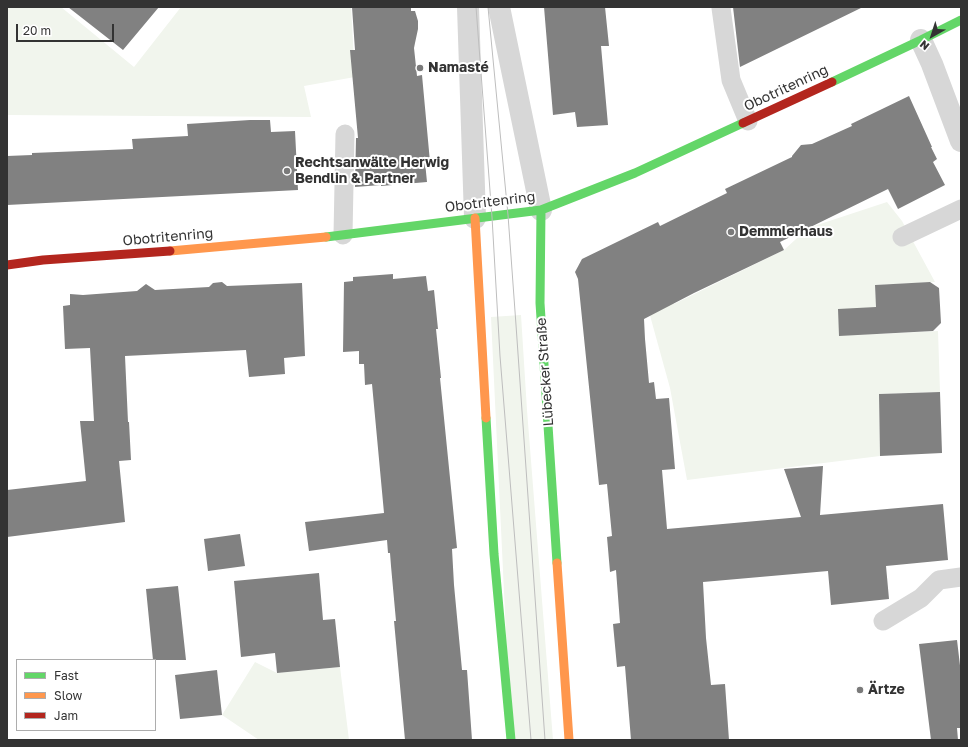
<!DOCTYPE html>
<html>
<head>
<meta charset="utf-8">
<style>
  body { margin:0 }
  #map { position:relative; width:968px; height:747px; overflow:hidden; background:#fff; font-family:"Golos Text",sans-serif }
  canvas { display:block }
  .frame { position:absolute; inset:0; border:8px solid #333; pointer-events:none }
  .legend { position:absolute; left:16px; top:659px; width:140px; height:72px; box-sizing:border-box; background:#fff; border:1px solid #adadad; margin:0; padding:5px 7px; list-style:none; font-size:12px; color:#333 }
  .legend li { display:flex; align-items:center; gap:8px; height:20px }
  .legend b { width:20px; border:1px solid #adadad }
  .north { position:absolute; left:912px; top:16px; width:40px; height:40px; -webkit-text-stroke:3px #fff; paint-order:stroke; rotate:219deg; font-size:11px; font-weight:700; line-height:16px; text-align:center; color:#333 }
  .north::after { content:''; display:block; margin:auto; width:14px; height:18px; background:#333; clip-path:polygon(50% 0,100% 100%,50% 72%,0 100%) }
  .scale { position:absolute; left:16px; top:24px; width:98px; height:18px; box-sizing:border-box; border:2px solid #333; border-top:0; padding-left:5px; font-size:12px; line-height:14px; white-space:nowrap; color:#333; -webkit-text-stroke:3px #fff; paint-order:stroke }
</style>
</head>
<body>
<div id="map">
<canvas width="968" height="747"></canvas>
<div class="frame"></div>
<ul class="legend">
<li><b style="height:5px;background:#63d668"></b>Fast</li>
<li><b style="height:5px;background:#ff974d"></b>Slow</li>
<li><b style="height:5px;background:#b3261e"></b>Jam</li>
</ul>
<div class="north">N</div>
<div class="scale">20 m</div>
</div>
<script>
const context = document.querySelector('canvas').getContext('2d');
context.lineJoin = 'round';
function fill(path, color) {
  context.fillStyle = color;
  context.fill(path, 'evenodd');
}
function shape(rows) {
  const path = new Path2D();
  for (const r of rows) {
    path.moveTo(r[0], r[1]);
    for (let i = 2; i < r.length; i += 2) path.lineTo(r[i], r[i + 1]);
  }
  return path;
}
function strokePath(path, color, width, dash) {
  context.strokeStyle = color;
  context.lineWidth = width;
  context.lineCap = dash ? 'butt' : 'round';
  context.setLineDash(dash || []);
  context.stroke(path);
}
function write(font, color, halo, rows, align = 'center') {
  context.font = font + ' "Golos Text",sans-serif';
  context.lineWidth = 4;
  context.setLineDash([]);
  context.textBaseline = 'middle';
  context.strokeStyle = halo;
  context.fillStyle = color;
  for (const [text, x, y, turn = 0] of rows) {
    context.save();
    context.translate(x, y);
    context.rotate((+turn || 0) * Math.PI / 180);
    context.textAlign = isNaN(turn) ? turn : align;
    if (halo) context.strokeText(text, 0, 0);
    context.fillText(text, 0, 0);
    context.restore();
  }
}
fill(shape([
  [7,7,61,7,134,67,181,7,351,7,355,77,304,86,311,117,7,115],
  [887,202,902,221,935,282,875,285,878,334,938,331,940,392,879,394,880,456,687,480,670,388,638,272,654,264,674,304,784,250,808,228],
  [521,315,527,410,553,740,511,740,491,317],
  [255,662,277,673,340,667,349,740,259,740,222,715]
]), '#f1f5ed');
fill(shape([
  [68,7,159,7,123,50],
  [352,7,411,7,411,11,415,11,418,21,418,29,415,43,414,48,417,76,422,75,430,162,425,162,427,182,381,186,381,185,355,187,356,138,358,138,350,50,355,50],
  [544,7,605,7,609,46,601,46,608,125,577,127,575,112,553,115],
  [733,7,863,7,740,67],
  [909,96,932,147,931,147,937,159,933,162,945,185,898,209,888,189,780,242,784,250,694,293,644,319,645,339,649,383,654,382,656,399,669,398,675,469,662,470,667,529,801,517,784,469,823,466,820,515,943,504,948,560,886,566,889,599,831,605,828,571,703,582,706,638,711,685,725,684,729,740,631,740,625,666,617,667,613,624,620,623,616,570,610,572,607,537,612,536,607,484,599,485,578,279,575,272,582,259,658,222,660,226,727,193,725,189,792,157,792,156,801,145,812,144,852,126,851,124],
  [250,120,270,120,271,132,295,131,298,190,7,205,7,156,32,155,32,153,133,149,132,139,188,136,187,124],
  [393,274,393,279,426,276,428,291,434,290,438,329,436,329,441,378,440,378,457,548,452,549,454,585,462,670,467,670,472,740,405,740,394,621,396,621,391,566,390,553,388,553,387,540,309,551,305,522,384,513,372,384,365,385,364,364,359,364,359,351,343,352,344,282,353,281,353,277],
  [222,282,227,286,302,283,305,356,284,358,285,374,249,377,246,350,125,356,128,422,129,422,131,460,119,461,125,522,7,537,7,490,86,481,80,421,94,421,90,348,65,349,63,306,70,305,70,294,83,295,137,291,146,284,155,290,209,287,213,283],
  [930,282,939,288,941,323,933,331,839,336,838,309,876,307,875,285],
  [940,392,942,453,880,456,879,394],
  [240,534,245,566,208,571,204,539],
  [319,573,323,620,335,619,340,667,277,673,275,653,241,657,234,581],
  [178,586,186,660,153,660,146,589],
  [957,640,961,674,961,728,957,728,958,740,931,740,919,644],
  [217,670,222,715,180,719,175,675]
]), '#818181');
strokePath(shape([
  [721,8,731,80,748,121],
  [343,235,345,134],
  [902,237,961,209],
  [883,621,921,598,939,580,961,577]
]), '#d7d7d7', 19);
strokePath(shape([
  [468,7,475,218],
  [499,7,541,210],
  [921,40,932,64,961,141]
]), '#d7d7d7', 22);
strokePath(shape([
  [832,82,921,40,961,20],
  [541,210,540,303,557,563],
  [326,237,541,210,635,173,743,123],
  [486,418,494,554,511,740]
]), '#63d668', 9);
strokePath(shape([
  [475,218,486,418],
  [170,251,326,237],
  [557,563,569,740]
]), '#ff974d', 9);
strokePath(shape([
  [743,123,832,82],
  [7,265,43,260,170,251]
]), '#b3261e', 9);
strokePath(shape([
  [476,7,492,217,500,356,531,740],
  [488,7,508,215,516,325,545,740]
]), '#bebebe', 1);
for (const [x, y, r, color] of [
  [420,68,4,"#7a7a7a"],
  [287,171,4,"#7a7a7a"],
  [731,232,4,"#7a7a7a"],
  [860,690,4,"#7a7a7a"]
]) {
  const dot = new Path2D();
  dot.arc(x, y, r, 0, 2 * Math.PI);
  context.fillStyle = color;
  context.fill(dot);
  strokePath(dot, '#fff', 1.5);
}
write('bold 14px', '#333', '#fff', [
  ["Namasté",428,68],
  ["Rechtsanwälte Herwig",295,163],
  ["Bendlin & Partner",295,179],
  ["Demmlerhaus",739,232],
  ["Ärtze",868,690]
], 'left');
write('14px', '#333', '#fff', [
  ["Obotritenring",786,88,-25],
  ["Obotritenring",490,202,-7],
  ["Obotritenring",168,237,-5],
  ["Lübecker Straße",545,372,-94]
]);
</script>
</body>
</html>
